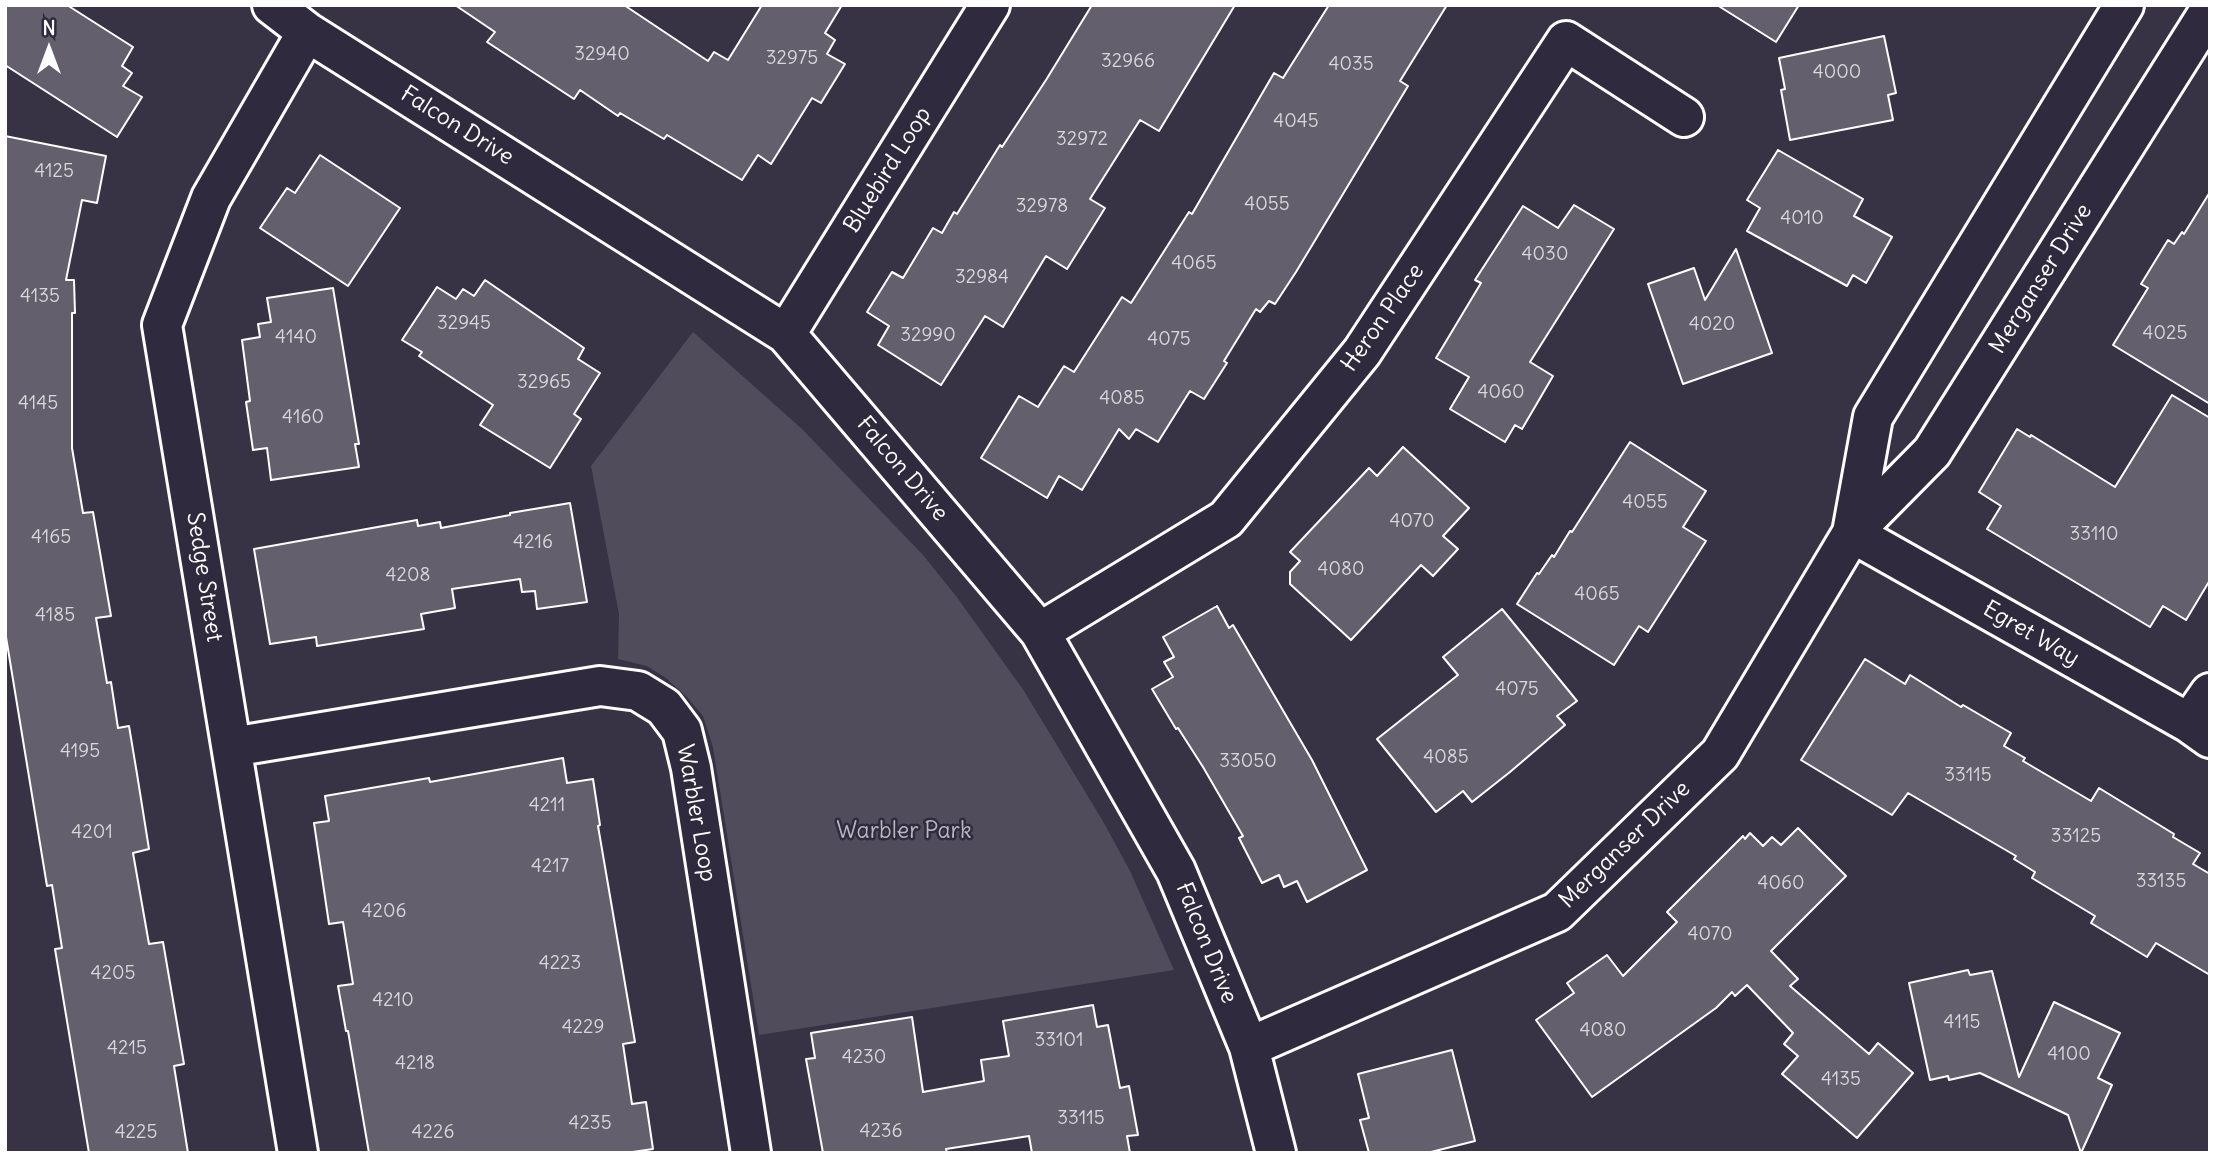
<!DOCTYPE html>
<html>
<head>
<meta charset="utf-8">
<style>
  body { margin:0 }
  #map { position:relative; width:2215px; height:1158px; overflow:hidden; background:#373345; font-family:Delius,sans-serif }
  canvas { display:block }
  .frame { position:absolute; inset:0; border:7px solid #fff; pointer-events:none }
  .north { position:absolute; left:14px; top:14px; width:70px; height:70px; -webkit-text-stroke:5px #2f2a3d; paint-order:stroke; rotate:0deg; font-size:19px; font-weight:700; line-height:28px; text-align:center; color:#fff }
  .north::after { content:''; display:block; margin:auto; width:24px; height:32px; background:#fff; clip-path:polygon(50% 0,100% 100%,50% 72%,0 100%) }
</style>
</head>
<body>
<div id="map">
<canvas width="2215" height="1158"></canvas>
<div class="frame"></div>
<div class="north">N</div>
</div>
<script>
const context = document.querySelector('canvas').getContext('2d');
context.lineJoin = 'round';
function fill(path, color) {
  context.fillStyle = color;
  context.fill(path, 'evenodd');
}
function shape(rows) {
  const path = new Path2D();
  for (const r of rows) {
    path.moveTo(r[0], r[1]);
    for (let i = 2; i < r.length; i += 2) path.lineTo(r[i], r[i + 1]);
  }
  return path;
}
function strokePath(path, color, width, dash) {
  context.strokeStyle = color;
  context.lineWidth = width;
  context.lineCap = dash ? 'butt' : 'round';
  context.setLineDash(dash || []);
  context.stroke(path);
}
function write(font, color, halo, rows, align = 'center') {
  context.font = font + ' Delius,sans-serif';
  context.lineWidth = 5;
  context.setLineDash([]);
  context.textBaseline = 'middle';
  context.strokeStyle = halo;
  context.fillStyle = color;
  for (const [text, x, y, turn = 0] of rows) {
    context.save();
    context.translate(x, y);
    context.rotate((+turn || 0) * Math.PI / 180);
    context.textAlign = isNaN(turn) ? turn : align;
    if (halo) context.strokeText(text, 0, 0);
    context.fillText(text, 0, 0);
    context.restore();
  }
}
fill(shape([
  [693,332,802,429,923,555,956,596,1024,691,1104,823,1130,871,1174,970,759,1035,713,747,703,716,687,697,666,678,647,666,618,659,619,614,591,466]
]), '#514c5c');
const building = shape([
  [5,5,67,5,133,47,122,66,132,73,123,86,142,97,117,137,5,65,5,5],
  [455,5,624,5,708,61,714,52,728,60,762,5,842,5,825,33,835,40,827,54,845,64,821,103,812,98,771,164,758,155,742,180,667,135,664,139,620,113,618,116,580,90,574,99,487,42,495,32,455,5],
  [1092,5,1235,5,1159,131,1140,120,1090,199,1105,208,1067,269,1046,256,1003,327,985,316,941,385,878,345,889,326,867,312,892,272,903,278,933,228,942,233,954,212,957,214,1000,145,1002,147,1046,80,1092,5],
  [1329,5,1447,5,1400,81,1408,86,1296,272,1275,304,1269,301,1260,312,1256,309,1224,361,1227,363,1204,399,1190,391,1158,442,1136,429,1129,439,1119,429,1082,490,1059,476,1047,498,981,458,1019,396,1038,407,1064,366,1074,372,1122,297,1131,303,1189,212,1192,214,1274,73,1283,78,1329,5],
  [1717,5,1799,5,1776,42,1717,5],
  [1884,36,1896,93,1888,95,1893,120,1790,140,1781,90,1785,89,1779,58,1884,36],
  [5,136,106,156,97,203,82,200,66,280,74,280,75,313,72,313,72,448,83,513,93,512,111,616,96,618,107,683,111,682,118,728,129,726,137,774,149,849,133,853,149,944,163,942,184,1064,174,1066,188,1153,89,1153,55,949,62,948,52,885,47,886,5,631,5,136],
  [1778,150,1863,199,1854,216,1892,237,1866,283,1853,275,1847,286,1747,231,1760,208,1747,200,1778,150],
  [320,155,400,208,348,286,260,228,287,188,295,193,320,155],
  [2210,192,2210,404,2113,345,2148,288,2141,284,2168,240,2174,244,2182,232,2184,234,2210,192],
  [1574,205,1614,229,1530,362,1553,376,1522,429,1515,425,1505,442,1450,409,1469,377,1436,358,1481,283,1475,280,1523,206,1558,228,1574,205],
  [1736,249,1772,353,1683,384,1648,284,1694,268,1705,300,1736,249],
  [485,280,584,348,578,359,600,373,574,414,581,419,550,468,480,425,493,405,419,356,422,352,402,340,437,287,456,299,463,289,474,296,485,280],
  [333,288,359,444,355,444,359,467,271,480,267,448,253,450,246,402,250,401,242,340,260,337,258,324,271,322,267,298,333,288],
  [2172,395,2210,418,2210,580,2186,620,2163,606,2150,627,1987,529,2001,506,1979,492,2017,429,2030,437,2031,435,2115,487,2172,395],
  [1630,442,1706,491,1683,527,1706,541,1648,632,1639,626,1614,665,1517,604,1537,573,1539,574,1552,555,1554,557,1570,531,1572,532,1630,442],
  [1403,447,1469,508,1443,536,1458,549,1433,576,1421,565,1351,640,1290,584,1290,572,1300,561,1290,552,1369,468,1377,476,1403,447],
  [570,503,587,602,537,609,535,591,522,592,520,579,452,589,455,608,421,614,424,629,317,646,316,637,270,644,254,549,417,520,418,526,440,522,441,528,510,515,510,513,570,503],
  [1217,606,1229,628,1233,625,1312,760,1367,870,1307,902,1297,881,1284,887,1279,875,1262,883,1239,838,1243,836,1203,767,1178,728,1176,729,1152,689,1173,677,1164,662,1174,657,1163,637,1217,606],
  [1502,609,1577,701,1557,716,1565,725,1510,772,1472,802,1463,791,1436,812,1377,739,1458,675,1443,657,1502,609],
  [1865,659,1905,684,1910,675,1961,707,1963,705,2011,733,2004,746,2025,758,2023,761,2091,801,2099,788,2174,834,2173,837,2200,853,2193,864,2210,874,2210,975,2156,943,2147,957,2091,923,2095,916,2032,878,2035,872,2014,859,2016,856,1908,793,1892,815,1801,760,1865,659],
  [563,758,567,783,593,779,600,825,598,826,635,1042,623,1044,632,1104,646,1102,653,1149,626,1153,369,1153,348,1031,346,1031,338,986,353,984,343,922,329,924,314,823,329,821,325,796,429,778,430,782,563,758],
  [1798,828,1846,876,1771,951,1798,979,1790,986,1869,1054,1878,1043,1913,1073,1857,1138,1782,1074,1798,1056,1784,1044,1793,1033,1747,985,1735,996,1732,992,1716,1008,1592,1097,1536,1020,1574,993,1567,983,1607,955,1623,976,1677,922,1667,912,1743,836,1745,839,1750,833,1763,846,1772,837,1781,845,1798,828],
  [1968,970,1970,975,1992,971,2019,1077,2054,1002,2120,1033,2098,1078,2112,1085,2081,1153,2068,1115,1980,1073,1949,1080,1948,1076,1930,1080,1909,983,1968,970],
  [1093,1005,1097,1027,1108,1025,1120,1088,1129,1086,1138,1135,1127,1136,1130,1153,1032,1153,1029,1136,946,1149,947,1153,823,1153,806,1059,815,1058,811,1033,912,1017,923,1092,984,1081,981,1060,1009,1056,1003,1021,1093,1005],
  [1452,1050,1475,1141,1427,1153,1369,1153,1360,1120,1369,1118,1358,1074,1452,1050]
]);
fill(building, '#635f6d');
strokePath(building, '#fff', 2);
const minor = shape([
  [272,5,307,32,786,334,1040,632,1176,871,1249,1047,1276,1153],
  [786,334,990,5],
  [1852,533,1873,417,2124,5],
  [1852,533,2189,723,2210,738],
  [1040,632,1226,519,1362,352,1566,41,1684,117],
  [2189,723,2210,693],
  [232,747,600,686,638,691,664,707,682,731,691,768,751,1153],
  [1249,1047,1557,912,1720,754,1852,533,1932,452,2210,10],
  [298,1153,162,325,211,198,307,32]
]);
strokePath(minor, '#fff', 44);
strokePath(minor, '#2f2a3d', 38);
write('19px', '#d8d7da', null, [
  ["32940",602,55],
  ["32975",792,59],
  ["32966",1128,62],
  ["4035",1351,65],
  ["4000",1837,73],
  ["4045",1296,122],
  ["32972",1082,140],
  ["4125",54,172],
  ["4055",1267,205],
  ["32978",1042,207],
  ["4010",1802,219],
  ["4030",1545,255],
  ["4065",1194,264],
  ["32984",982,278],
  ["4135",40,297],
  ["32945",464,324],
  ["4020",1712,325],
  ["4025",2165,334],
  ["32990",928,336],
  ["4140",296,338],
  ["4075",1169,340],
  ["32965",544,383],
  ["4060",1501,393],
  ["4085",1122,399],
  ["4145",38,404],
  ["4160",303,418],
  ["4055",1645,503],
  ["4070",1412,522],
  ["33110",2094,535],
  ["4165",51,538],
  ["4216",533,543],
  ["4080",1341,570],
  ["4208",408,576],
  ["4065",1597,595],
  ["4185",55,616],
  ["4075",1517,690],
  ["4195",80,752],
  ["4085",1446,758],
  ["33050",1248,762],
  ["33115",1968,776],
  ["4211",547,806],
  ["4201",92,833],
  ["33125",2076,837],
  ["4217",550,867],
  ["33135",2161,882],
  ["4060",1781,884],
  ["4206",384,912],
  ["4070",1710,935],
  ["4223",560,964],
  ["4205",113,974],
  ["4210",393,1001],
  ["4115",1962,1023],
  ["4229",583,1028],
  ["4080",1603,1031],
  ["33101",1059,1041],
  ["4215",127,1049],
  ["4100",2069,1055],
  ["4230",864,1058],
  ["4218",415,1064],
  ["4135",1841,1080],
  ["33115",1081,1119],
  ["4235",590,1124],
  ["4236",881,1132],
  ["4225",136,1133],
  ["4226",433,1133]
]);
write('23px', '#fff', '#2f2a3d', [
  ["Falcon Drive",457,126,32],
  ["Bluebird Loop",888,170,-58],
  ["Merganser Drive",2041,279,-58],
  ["Heron Place",1383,318,-55],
  ["Falcon Drive",902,469,50],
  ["Sedge Street",204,577,81],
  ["Egret Way",2031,634,30],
  ["Warbler Loop",696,813,80],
  ["Merganser Drive",1625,845,-44],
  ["Falcon Drive",1206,943,68]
]);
write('23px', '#b9b7be', '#2f2a3d', [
  ["Warbler Park",904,831]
]);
</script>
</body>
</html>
